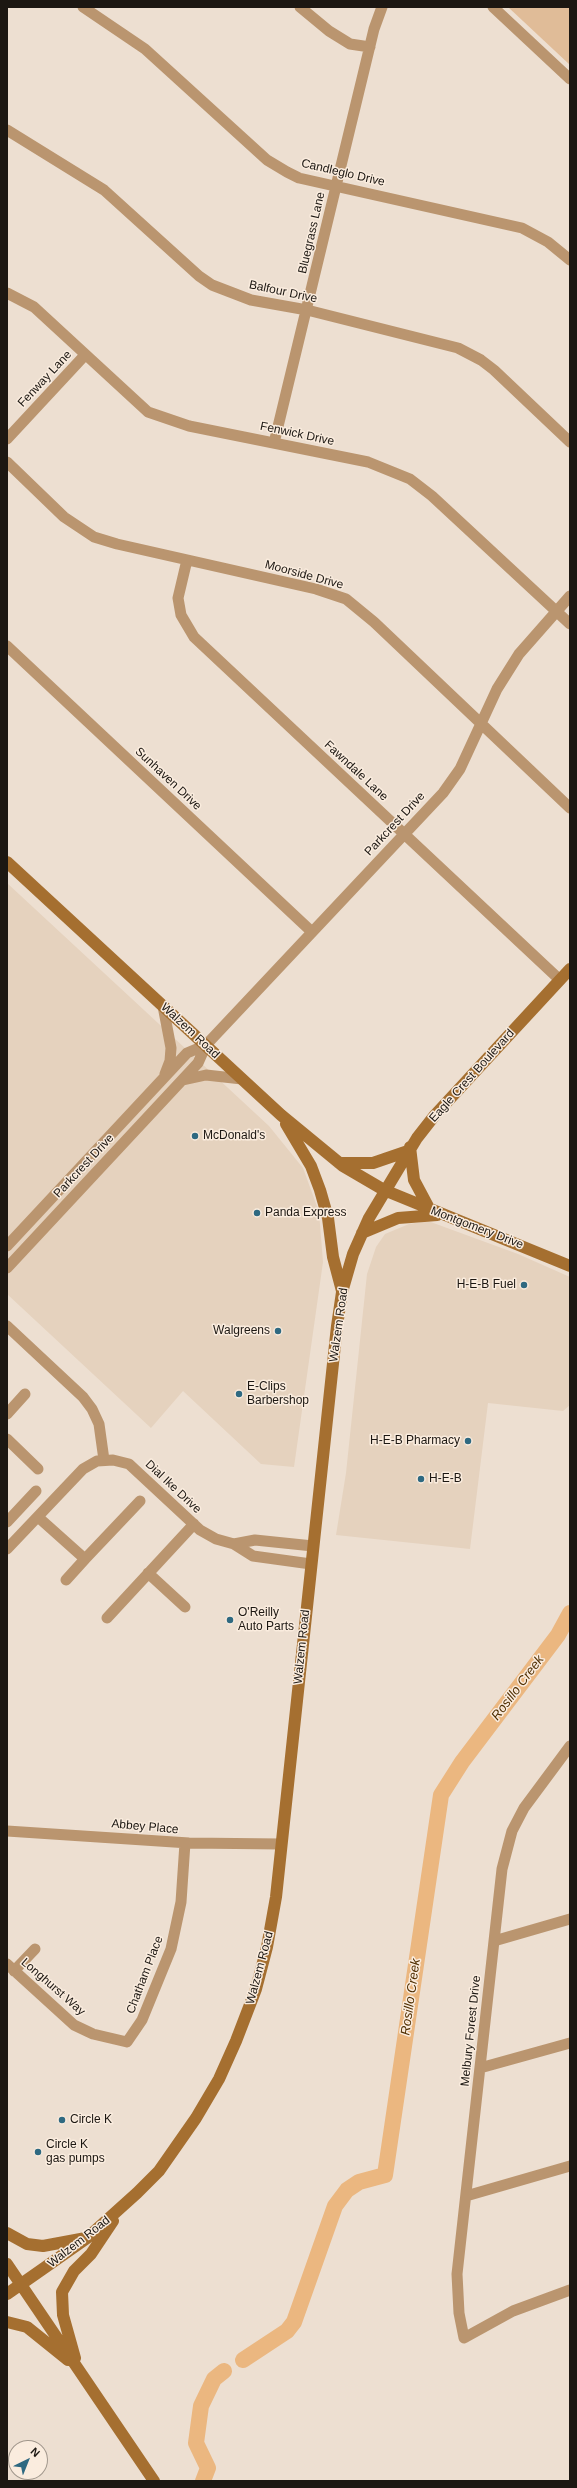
<!DOCTYPE html>
<html>
<head>
<meta charset="utf-8">
<style>
  body { margin:0 }
  #map { position:relative; width:577px; height:2488px; overflow:hidden; background:#eddfd1; font-family:Arial,sans-serif }
  canvas { display:block }
  .frame { position:absolute; inset:0; border:8px solid #1c1712; pointer-events:none }
  .north { position:absolute; left:8px; top:2440px; width:40px; height:40px; box-sizing:border-box; background:#faecde; border:1px solid #a1978c; border-radius:50%; rotate:43deg; font-size:11px; font-weight:700; line-height:16px; text-align:center; color:#1c1712 }
  .north::after { content:''; display:block; margin:auto; width:14px; height:18px; background:#2e6981; clip-path:polygon(50% 0,100% 100%,50% 72%,0 100%) }
</style>
</head>
<body>
<div id="map">
<canvas width="577" height="2488"></canvas>
<div class="frame"></div>
<div class="north">N</div>
</div>
<script>
const context = document.querySelector('canvas').getContext('2d');
context.lineJoin = 'round';
function fill(path, color) {
  context.fillStyle = color;
  context.fill(path, 'evenodd');
}
function shape(rows) {
  const path = new Path2D();
  for (const r of rows) {
    path.moveTo(r[0], r[1]);
    for (let i = 2; i < r.length; i += 2) path.lineTo(r[i], r[i + 1]);
  }
  return path;
}
function strokePath(path, color, width, dash) {
  context.strokeStyle = color;
  context.lineWidth = width;
  context.lineCap = dash ? 'butt' : 'round';
  context.setLineDash(dash || []);
  context.stroke(path);
}
function write(font, color, halo, rows, align = 'center') {
  context.font = font + ' Arial,sans-serif';
  context.lineWidth = 3;
  context.setLineDash([]);
  context.textBaseline = 'middle';
  context.strokeStyle = halo;
  context.fillStyle = color;
  for (const [text, x, y, turn = 0] of rows) {
    context.save();
    context.translate(x, y);
    context.rotate((+turn || 0) * Math.PI / 180);
    context.textAlign = isNaN(turn) ? turn : align;
    if (halo) context.strokeText(text, 0, 0);
    context.fillText(text, 0, 0);
    context.restore();
  }
}
fill(shape([
  [7,883,269,1126,303,1168,319,1212,323,1262,294,1467,261,1464,183,1391,151,1428,7,1294],
  [428,1221,518,1254,570,1277,570,1405,563,1411,488,1403,470,1549,336,1535,346,1473,367,1274,376,1247,385,1234,409,1224]
]), '#e5d2be');
fill(shape([
  [508,7,570,7,570,65]
]), '#e0bc98');
strokePath(shape([
  [243,2360,287,2331,294,2322,335,2206,347,2190,359,2182,385,2175,441,1795,462,1762,558,1635,570,1613],
  [203,2481,208,2468,196,2443,201,2406,214,2379,224,2371]
]), '#ebb780', 16);
strokePath(shape([
  [83,7,145,49,267,160,287,172,299,178,522,228,548,242,570,260],
  [300,7,329,31,350,44,370,47],
  [493,7,570,79],
  [7,130,104,190,199,276,212,285,251,300,307,310,458,348,481,360,494,370,570,442],
  [7,293,34,307,148,412,189,426,368,462,410,479,432,496,570,624],
  [7,439,85,355],
  [274,443,374,29,382,7],
  [7,462,64,517,94,537,117,544,316,589,346,599,374,622,570,808],
  [187,560,178,598,181,615,194,637,560,980],
  [7,646,312,932],
  [163,1006,171,1048,170,1061,165,1074],
  [183,1080,206,1075,242,1079],
  [7,1246,187,1053,206,1045],
  [7,1268,198,1063,206,1045,443,793,460,769,497,689,519,654,570,596],
  [7,1326,83,1397,92,1409,99,1424,104,1460],
  [7,1414,25,1394],
  [7,1439,38,1469],
  [38,1517,85,1559,140,1501],
  [7,1522,36,1491],
  [234,1544,255,1540,313,1546],
  [7,1549,83,1469,97,1461,113,1460,129,1464,200,1530,216,1539,234,1544,253,1556,311,1564],
  [148,1573,185,1607],
  [66,1580,85,1559],
  [107,1618,194,1524],
  [570,1746,524,1808,512,1831,502,1869,457,2274,459,2313,464,2338,513,2311,570,2290],
  [7,1831,189,1843,281,1844],
  [494,1941,570,1919],
  [7,1964,74,2025,93,2034,127,2042,142,2020,171,1949,181,1902,185,1843],
  [14,1971,35,1949],
  [480,2068,570,2043],
  [466,2196,570,2166]
]), '#ba956f', 11);
strokePath(shape([
  [7,862,281,1115,343,1166,384,1190,570,1266],
  [286,1124,311,1166,320,1190,328,1218,333,1257,342,1291],
  [410,1147,414,1180,430,1210],
  [339,1163,373,1163,408,1151],
  [362,1233,398,1218,437,1215],
  [7,2233,27,2244,43,2246,86,2238],
  [7,2264,154,2481],
  [7,2294,87,2238,137,2193,159,2171,196,2118,219,2079,236,2041,256,1989,267,1947,276,1897,337,1326,342,1292,353,1254,369,1218,417,1138,435,1115,570,969],
  [7,2322,27,2327,68,2360],
  [75,2358,63,2315,62,2292,74,2271,91,2254,113,2221]
]), '#a56f30', 12);
for (const [x, y, r, color] of [
  [195,1136,4,"#2e6981"],
  [257,1213,4,"#2e6981"],
  [524,1285,4,"#2e6981"],
  [278,1331,4,"#2e6981"],
  [239,1394,4,"#2e6981"],
  [468,1441,4,"#2e6981"],
  [421,1479,4,"#2e6981"],
  [230,1620,4,"#2e6981"],
  [62,2120,4,"#2e6981"],
  [38,2152,4,"#2e6981"]
]) {
  const dot = new Path2D();
  dot.arc(x, y, r, 0, 2 * Math.PI);
  context.fillStyle = color;
  context.fill(dot);
  strokePath(dot, '#faecde', 1.5);
}
write('12px', '#1c1712', '#faecde', [
  ["Candleglo Drive",343,173,13],
  ["Bluegrass Lane",312,233,-77],
  ["Balfour Drive",283,292,12],
  ["Fenway Lane",45,379,-47],
  ["Fenwick Drive",297,434,12],
  ["Moorside Drive",304,575,15],
  ["Fawndale Lane",356,771,43],
  ["Sunhaven Drive",168,779,43],
  ["Parkcrest Drive",395,824,-47],
  ["Walzem Road",190,1031,43],
  ["Eagle Crest Boulevard",472,1076,-48],
  ["Parkcrest Drive",84,1166,-47],
  ["Montgomery Drive",477,1228,21],
  ["Walzem Road",339,1325,-82],
  ["Dial Ike Drive",173,1487,43],
  ["Walzem Road",302,1647,-84],
  ["Abbey Place",145,1827,5],
  ["Walzem Road",260,1968,-75],
  ["Chatham Place",145,1975,-69],
  ["Longhurst Way",53,1987,41],
  ["Melbury Forest Drive",471,2031,-84],
  ["Walzem Road",79,2242,-38]
]);
write('12px', '#1c1712', '#faecde', [
  ["McDonald's",203,1136],
  ["Panda Express",265,1213],
  ["H-E-B Fuel",516,1285,"right"],
  ["Walgreens",270,1331,"right"],
  ["E-Clips",247,1387],
  ["Barbershop",247,1401],
  ["H-E-B Pharmacy",460,1441,"right"],
  ["H-E-B",429,1479],
  ["O'Reilly",238,1613],
  ["Auto Parts",238,1627],
  ["Circle K",70,2120],
  ["Circle K",46,2145],
  ["gas pumps",46,2159]
], 'left');
write('italic 13px', '#4f2e00', '#faecde', [
  ["Rosillo Creek",518,1688,-53],
  ["Rosillo Creek",411,1997,-82]
]);
</script>
</body>
</html>
